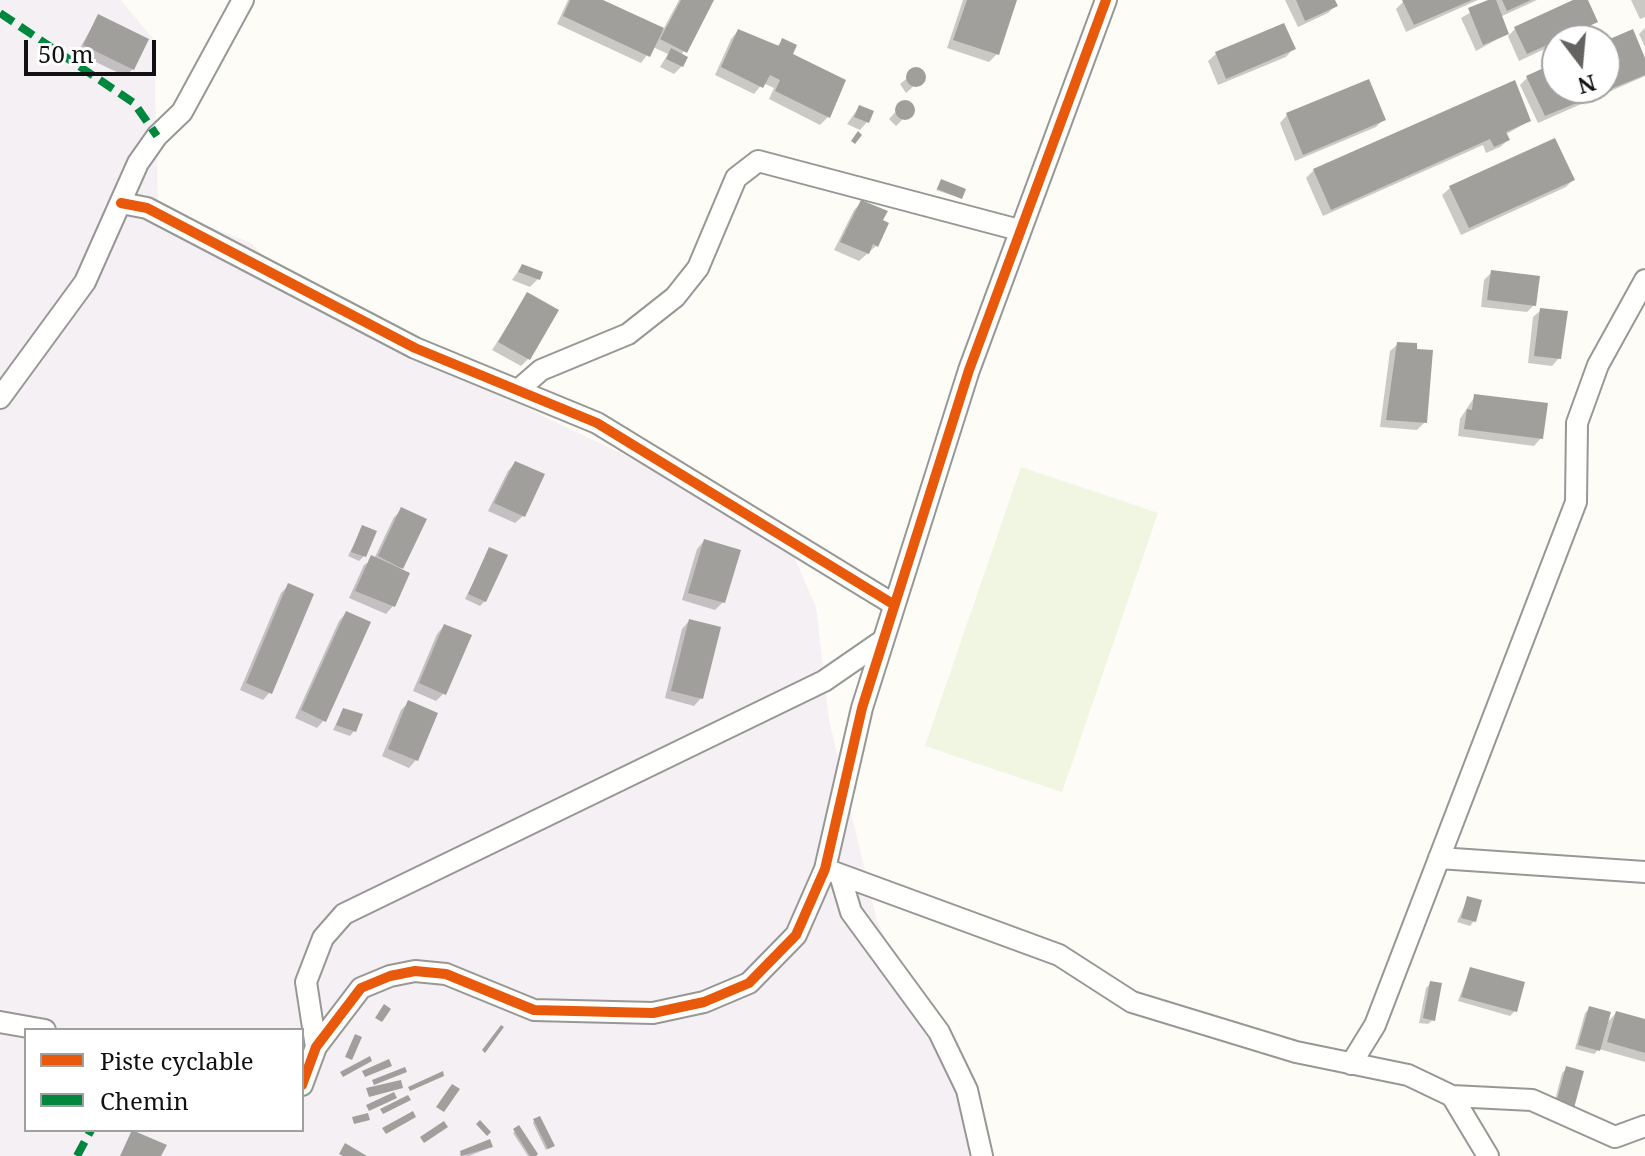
<!DOCTYPE html>
<html>
<head>
<meta charset="utf-8">
<style>
  body { margin:0 }
  #map { position:relative; width:1645px; height:1156px; overflow:hidden; background:#fdfcf7; font-family:"Noto Serif",serif }
  canvas { display:block }
  .legend { position:absolute; left:24px; top:1028px; width:280px; height:104px; box-sizing:border-box; background:#fff; border:2px solid #a0a0a0; margin:0; padding:10px 14px; list-style:none; font-size:24px; color:#111 }
  .legend li { display:flex; align-items:center; gap:16px; height:40px }
  .legend b { width:40px; border:2px solid #a0a0a0 }
  .north { position:absolute; left:1541px; top:24px; width:80px; height:80px; box-sizing:border-box; background:#fff; border:2px solid #a0a0a0; border-radius:50%; rotate:164deg; font-size:22px; font-weight:700; line-height:32px; text-align:center; color:#111 }
  .north::after { content:''; display:block; margin:auto; width:28px; height:36px; background:#646362; clip-path:polygon(50% 0,100% 100%,50% 72%,0 100%) }
  .scale { position:absolute; left:24px; top:40px; width:132px; height:36px; box-sizing:border-box; border:4px solid #111; border-top:0; padding-left:10px; font-size:24px; line-height:28px; white-space:nowrap; color:#111; -webkit-text-stroke:6px #fff; paint-order:stroke }
</style>
</head>
<body>
<div id="map">
<canvas width="1645" height="1156"></canvas>
<ul class="legend">
<li><b style="height:10px;background:#e8590c"></b>Piste cyclable</li>
<li><b style="height:10px;background:#00873e"></b>Chemin</li>
</ul>
<div class="north">N</div>
<div class="scale">50 m</div>
</div>
<script>
const context = document.querySelector('canvas').getContext('2d');
context.lineJoin = 'round';
function fill(path, color) {
  context.fillStyle = color;
  context.fill(path, 'evenodd');
}
function shape(rows) {
  const path = new Path2D();
  for (const r of rows) {
    if (r.length === 3) {
      path.moveTo(r[0] + r[2], r[1]);
      path.arc(r[0], r[1], r[2], 0, 2 * Math.PI);
      continue;
    }
    path.moveTo(r[0], r[1]);
    for (let i = 2; i < r.length; i += 2) path.lineTo(r[i], r[i + 1]);
  }
  return path;
}
function strokePath(path, color, width, dash) {
  context.strokeStyle = color;
  context.lineWidth = width;
  context.lineCap = dash ? 'butt' : 'round';
  context.setLineDash(dash || []);
  context.stroke(path);
}
fill(shape([
  [0,0,121,0,154,40,158,206,251,243,296,290,541,415,783,531,816,607,829,720,877,921,984,1135,991,1156,0,1156],
  [26,1030,302,1030,302,1130,26,1130]
]), '#f5f0f3');
fill(shape([
  [1021,467,1158,513,1062,792,925,746]
]), '#f0f6e1');
fill(shape([
  [568,0,598,0,663,30,679,0,711,0,681,56,682,66,674,74,660,67,668,54,653,47,641,63,557,24],
  [963,0,1015,0,997,54,989,62,947,48],
  [1285,0,1333,0,1335,6,1328,13,1298,27],
  [1405,0,1478,0,1406,32,1396,9],
  [1492,0,1537,0,1500,17,1508,36,1515,29,1577,0,1586,0,1595,21,1588,29,1519,61,1507,34,1476,51,1461,18],
  [1631,0,1645,0,1645,17,1640,19],
  [98,17,133,69,125,76,77,53],
  [1645,28,1645,47,1639,34],
  [738,31,776,47,783,40,790,55,843,81,828,117,820,125,769,99,774,88,763,83,754,94,715,75,731,39],
  [1605,44,1645,64,1645,76,1538,123,1520,85,1528,77,1557,64,1557,88,1605,88],
  [1293,49,1286,57,1218,85,1208,61,1216,54],
  [917,70,923,78,906,93,900,84],
  [904,103,912,110,896,126,889,119],
  [859,107,867,122,860,130,847,124],
  [1287,115,1384,119,1376,127,1295,161,1280,123],
  [1529,121,1505,135,1508,140,1500,147,1486,153,1483,145,1323,216,1306,178,1314,170],
  [1554,140,1573,180,1566,187,1461,235,1442,195,1450,188],
  [941,181,960,198,936,190],
  [861,203,876,246,859,261,834,250,854,210],
  [522,266,538,279,530,287,512,280],
  [1492,272,1534,305,1527,312,1481,307,1484,280],
  [528,294,528,359,521,366,492,350],
  [1541,310,1559,358,1552,366,1528,363,1533,317],
  [1398,344,1425,422,1417,430,1380,427,1390,351],
  [1475,396,1541,438,1534,446,1458,436,1460,419],
  [515,463,523,516,515,523,488,511,508,471],
  [402,510,424,520,400,570,408,574,393,606,386,614,349,598,364,565,374,559,394,517],
  [362,528,364,556,359,561,348,556],
  [704,541,723,602,715,610,682,600,697,549],
  [490,549,485,601,480,606,465,599],
  [289,585,270,692,263,700,240,690,281,593],
  [346,613,324,720,317,728,295,718,339,621],
  [689,621,701,698,694,706,665,698,682,629],
  [444,626,444,693,436,701,413,691,437,634],
  [408,703,416,760,409,768,382,756,401,710],
  [343,710,354,731,350,736,333,730],
  [1468,898,1474,921,1470,926,1457,922],
  [1470,969,1515,1011,1510,1016,1458,1001],
  [1431,983,1433,1020,1428,1024,1419,1023,1426,988],
  [1590,1008,1606,1024,1616,1013,1645,1021,1645,1062,1599,1049,1594,1054,1575,1049,1585,1013],
  [1567,1068,1582,1072,1553,1108,1562,1073],
  [534,1121,551,1147,546,1150,533,1123],
  [519,1128,534,1156,528,1156,513,1133],
  [489,1148,469,1156,459,1155,461,1153]
]), '#0003');
fill(shape([
  [570,0,603,0,664,28,650,57,563,16],
  [681,0,714,0,687,53,660,39],
  [967,0,1017,0,999,55,953,40],
  [1296,0,1335,0,1338,6,1305,21],
  [1402,0,1472,0,1414,25],
  [1488,0,1496,0,1509,34,1483,45,1468,8],
  [1502,0,1531,0,1507,11],
  [1573,0,1588,0,1598,22,1527,54,1514,27],
  [98,14,149,39,134,70,83,45],
  [1284,23,1296,49,1226,79,1215,52],
  [738,29,779,46,782,38,797,45,793,54,846,80,830,118,775,91,780,80,770,75,763,88,721,67],
  [1633,29,1645,58,1645,75,1545,116,1526,76,1557,62,1557,88,1605,88,1605,41],
  [671,48,688,57,683,67,666,59],
  [916,77,10],
  [1369,79,1386,120,1303,155,1286,113],
  [1515,80,1531,121,1506,132,1510,140,1494,147,1490,139,1331,210,1313,169],
  [905,110,10],
  [859,105,874,111,869,123,854,117],
  [858,131,862,135,855,144,851,141],
  [1555,138,1575,180,1469,228,1449,186],
  [941,179,966,189,962,199,937,189],
  [861,200,888,211,883,220,889,223,878,247,873,244,869,254,840,242],
  [522,264,543,272,540,280,518,272],
  [1491,270,1540,276,1536,306,1487,300],
  [527,292,559,310,530,360,498,342],
  [1540,308,1568,311,1561,359,1534,356],
  [1397,342,1417,343,1417,349,1433,350,1427,423,1386,420],
  [1474,394,1548,403,1543,439,1464,429,1467,409,1472,410],
  [515,461,545,474,525,517,494,503],
  [401,507,427,519,403,569,378,556],
  [362,525,377,531,366,557,351,552],
  [704,539,741,550,725,603,688,593],
  [489,547,508,555,486,602,468,594],
  [371,555,410,573,395,607,355,591],
  [288,583,314,594,272,694,246,683],
  [346,611,371,622,326,722,301,710],
  [689,619,721,627,703,699,671,691],
  [444,624,472,635,446,695,419,683],
  [408,700,438,713,418,761,388,749],
  [343,708,363,714,356,732,336,725],
  [1467,896,1482,900,1476,922,1461,918],
  [1470,967,1525,982,1517,1012,1461,997],
  [1430,981,1442,983,1435,1021,1423,1018],
  [384,1004,391,1009,382,1022,375,1018],
  [1589,1006,1611,1012,1600,1051,1578,1045],
  [1616,1011,1645,1019,1645,1053,1607,1042],
  [501,1025,504,1027,485,1053,482,1050],
  [355,1034,362,1037,352,1060,345,1057],
  [370,1056,372,1061,343,1077,340,1072],
  [389,1059,392,1066,365,1077,362,1071],
  [1566,1066,1584,1071,1574,1108,1556,1103],
  [405,1067,407,1072,374,1085,372,1080],
  [443,1071,444,1076,410,1091,408,1087],
  [401,1080,403,1088,369,1097,366,1088],
  [452,1084,460,1089,444,1112,436,1107],
  [394,1092,397,1098,369,1111,366,1105],
  [408,1095,411,1100,383,1114,380,1109],
  [413,1111,416,1117,386,1134,382,1128],
  [368,1113,370,1120,354,1124,352,1117],
  [540,1116,555,1146,548,1149,533,1119],
  [480,1120,491,1132,487,1136,476,1124],
  [444,1121,448,1127,424,1143,420,1137],
  [519,1125,538,1154,536,1156,530,1156,513,1129],
  [132,1130,167,1145,161,1156,120,1156],
  [490,1139,493,1147,461,1156,460,1151],
  [345,1143,367,1156,343,1156,339,1154]
]), '#a19f9c');
const minor = shape([
  [121,203,147,208,415,348,597,423,893,604],
  [518,390,541,370,628,334,675,297,698,268,736,178,758,161,1019,230],
  [0,398,85,282,138,163,157,136,182,112,243,0],
  [1439,858,1645,872],
  [825,869,1059,955,1132,1002,1296,1052,1408,1075,1452,1096,1488,1156],
  [840,875,851,912,939,1032,967,1090,982,1156],
  [0,1022,45,1030],
  [316,1047,306,982,323,938,344,914,824,681,882,641],
  [1351,1064,1375,1025,1576,502,1577,423,1598,365,1645,280],
  [302,1085,316,1047,361,988,390,976,415,971,446,974,534,1010,653,1013,704,1002,749,983,796,935,825,869,862,708,969,370,1106,0],
  [1452,1096,1532,1100,1615,1137,1645,1126]
]);
strokePath(minor, '#979795', 24);
strokePath(minor, '#fffffe', 20);
strokePath(shape([
  [0,13,134,103,157,136],
  [77,1156,91,1130]
]), '#00873e', 8, [16, 8]);
strokePath(shape([
  [121,203,147,208,415,348,597,423,893,604],
  [302,1085,316,1047,361,988,390,976,415,971,446,974,534,1010,653,1013,704,1002,749,983,796,935,825,869,862,708,969,370,1106,0]
]), '#e8590c', 10);
</script>
</body>
</html>
